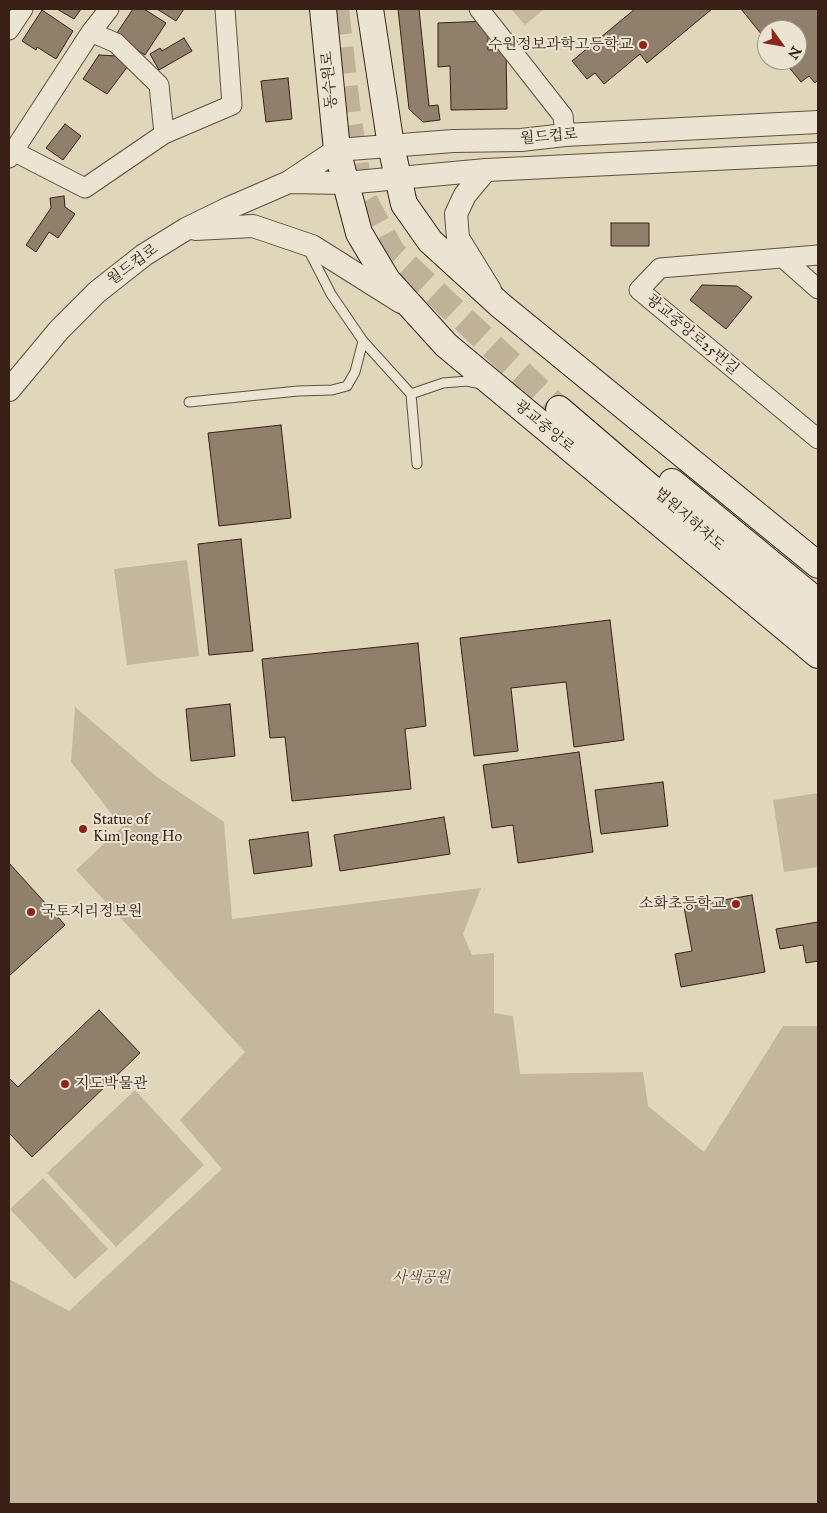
<!DOCTYPE html>
<html>
<head>
<meta charset="utf-8">
<style>
  body { margin:0 }
  #map { position:relative; width:827px; height:1513px; overflow:hidden; background:#e0d6b9; font-family:"IM FELL Great Primer",serif }
  canvas { display:block }
  .frame { position:absolute; inset:0; border:10px solid #392017; pointer-events:none }
  .north { position:absolute; left:757px; top:20px; width:50px; height:50px; box-sizing:border-box; background:#ebe4d2; border:1px solid #a49687; border-radius:50%; rotate:122deg; font-size:14px; font-weight:700; line-height:20px; text-align:center; color:#392017 }
  .north::after { content:''; display:block; margin:auto; width:18px; height:22px; background:#8f2418; clip-path:polygon(50% 0,100% 100%,50% 72%,0 100%) }
</style>
</head>
<body>
<div id="map">
<canvas width="827" height="1513"></canvas>
<div class="frame"></div>
<div class="north">N</div>
</div>
<script>
const context = document.querySelector('canvas').getContext('2d');
context.lineJoin = 'round';
function fill(path, color) {
  context.fillStyle = color;
  context.fill(path, 'evenodd');
}
function shape(rows) {
  const path = new Path2D();
  for (const r of rows) {
    path.moveTo(r[0], r[1]);
    for (let i = 2; i < r.length; i += 2) path.lineTo(r[i], r[i + 1]);
  }
  return path;
}
function strokePath(path, color, width, dash) {
  context.strokeStyle = color;
  context.lineWidth = width;
  context.lineCap = dash ? 'butt' : 'round';
  context.setLineDash(dash || []);
  context.stroke(path);
}
function write(font, color, halo, rows, align = 'center') {
  context.font = font + ' "IM FELL Great Primer","Noto Serif KR",serif';
  context.lineWidth = 4;
  context.setLineDash([]);
  context.textBaseline = 'middle';
  context.strokeStyle = halo;
  context.fillStyle = color;
  for (const [text, x, y, turn = 0] of rows) {
    context.save();
    context.translate(x, y);
    context.rotate((+turn || 0) * Math.PI / 180);
    context.textAlign = isNaN(turn) ? turn : align;
    if (halo) context.strokeText(text, 0, 0);
    context.fillText(text, 0, 0);
    context.restore();
  }
}
fill(shape([
  [511,9,544,9,525,25],
  [187,560,199,656,127,665,114,569],
  [75,707,157,777,224,822,232,919,481,888,463,934,472,955,494,953,494,1013,513,1016,520,1074,643,1072,648,1106,704,1152,783,1026,818,1026,818,1504,9,1504,9,1279,69,1311,222,1169,180,1120,245,1052,76,870,122,827,71,762],
  [818,793,818,867,784,872,773,800],
  [135,1090,204,1165,116,1247,47,1173],
  [43,1178,108,1249,75,1279,10,1209]
]), '#c4b79d');
const building = shape([
  [57,9,81,9,74,19,57,9],
  [133,9,144,9,166,23,145,55,115,36,133,9],
  [157,9,184,9,176,21,157,9],
  [398,9,419,9,429,106,438,105,440,120,423,122,409,109,398,9],
  [635,9,712,9,647,63,640,54,604,84,595,73,587,79,572,61,635,9],
  [741,9,818,9,818,80,815,83,809,76,801,82,783,60,797,60,797,30,767,30,767,41,741,9],
  [42,10,73,31,56,59,37,47,36,50,22,41,42,10],
  [488,21,488,50,506,49,507,109,451,110,450,66,438,67,438,23,488,21],
  [184,38,192,51,159,70,150,54,160,48,162,51,184,38],
  [99,55,117,56,128,66,107,94,83,79,99,55],
  [288,78,292,119,266,122,261,81,288,78],
  [65,124,81,136,63,160,46,148,65,124],
  [64,196,65,207,75,214,58,238,49,232,36,252,26,245,51,208,50,198,64,196],
  [611,223,649,223,649,246,611,246,611,223],
  [702,285,737,286,752,297,726,329,690,300,702,285],
  [281,425,291,518,219,526,208,433,281,425],
  [241,539,253,651,209,655,198,544,241,539],
  [610,620,624,740,574,747,566,682,511,688,518,751,474,756,460,638,610,620],
  [418,643,426,726,405,729,411,789,292,801,285,737,270,738,262,659,418,643],
  [230,704,235,756,191,761,186,709,230,704],
  [579,752,593,852,518,863,513,825,492,828,483,765,579,752],
  [663,782,668,826,601,834,595,790,663,782],
  [444,817,450,854,340,871,334,835,444,817],
  [308,832,312,866,254,874,249,840,308,832],
  [9,863,65,925,9,976,9,863],
  [752,895,765,972,681,987,675,954,692,951,684,907,752,895],
  [818,922,818,961,806,963,803,945,780,949,776,929,818,922],
  [99,1010,140,1053,32,1157,9,1133,9,1081,10,1079,18,1087,99,1010]
]);
fill(building, '#907f6b');
strokePath(building, '#392017', 1);
strokePath(shape([
  [336,9,348,115,360,192,392,252,559,409]
]), '#bfb299', 26, [26, 13]);
const service = shape([
  [310,253,331,294,363,341,411,394,417,464],
  [411,394,443,383,467,381,481,384],
  [189,402,298,391,332,390,347,386,355,372,363,341]
]);
const minor = shape([
  [479,9,563,116,565,135],
  [9,30,23,9],
  [91,32,116,43,159,85,164,134],
  [13,151,85,188,164,134,232,105,225,9],
  [9,158,91,32,109,9],
  [818,255,660,268,639,290,818,439],
  [783,258,818,289]
]);
const tertiary = shape([
  [486,170,465,195,456,214,458,238,490,290],
  [289,182,345,183,486,170,818,154],
  [195,229,253,226,312,246,401,302],
  [9,390,59,330,97,292,144,255,186,229,229,208,289,182,337,150,453,141,521,140,565,135,818,122]
]);
const secondary = shape([
  [323,9,337,150,359,233,387,280,446,345,818,655],
  [370,9,391,146,404,204,430,241,500,305,818,565],
  [559,409,818,631],
  [672,482,818,602]
]);
strokePath(service, '#634e40', 11);
strokePath(minor, '#634e40', 21);
strokePath(tertiary, '#634e40', 24);
strokePath(secondary, '#392017', 28);
strokePath(service, '#ebe4d2', 9);
strokePath(minor, '#ebe4d2', 19);
strokePath(tertiary, '#ebe4d2', 22);
strokePath(secondary, '#ebe4d2', 26);
for (const [x, y, r, color] of [
  [643,45,5,"#8f2418"],
  [83,829,5,"#8f2418"],
  [736,904,5,"#8f2418"],
  [31,912,5,"#8f2418"],
  [65,1084,5,"#8f2418"]
]) {
  const dot = new Path2D();
  dot.arc(x, y, r, 0, 2 * Math.PI);
  context.fillStyle = color;
  context.fill(dot);
  strokePath(dot, '#ebe4d2', 2);
}
write('15px', '#392017', '#ebe4d2', [
  ["수원정보과학고등학교",633,45,"right"],
  ["Statue of",93,820],
  ["Kim Jeong Ho",93,837],
  ["소화초등학교",726,904,"right"],
  ["국토지리정보원",41,912],
  ["지도박물관",75,1084]
], 'left');
write('15px', '#392017', '#ebe4d2', [
  ["동수원로",330,80,-95],
  ["월드컵로",549,137,-5],
  ["월드컵로",133,265,-36],
  ["광교중앙로25번길",692,335,40],
  ["광교중앙로",544,427,40],
  ["법원지하차도",689,520,41]
]);
write('italic 15px', '#5c4638', '#ebe4d2', [
  ["사색공원",421,1278]
]);
</script>
</body>
</html>
